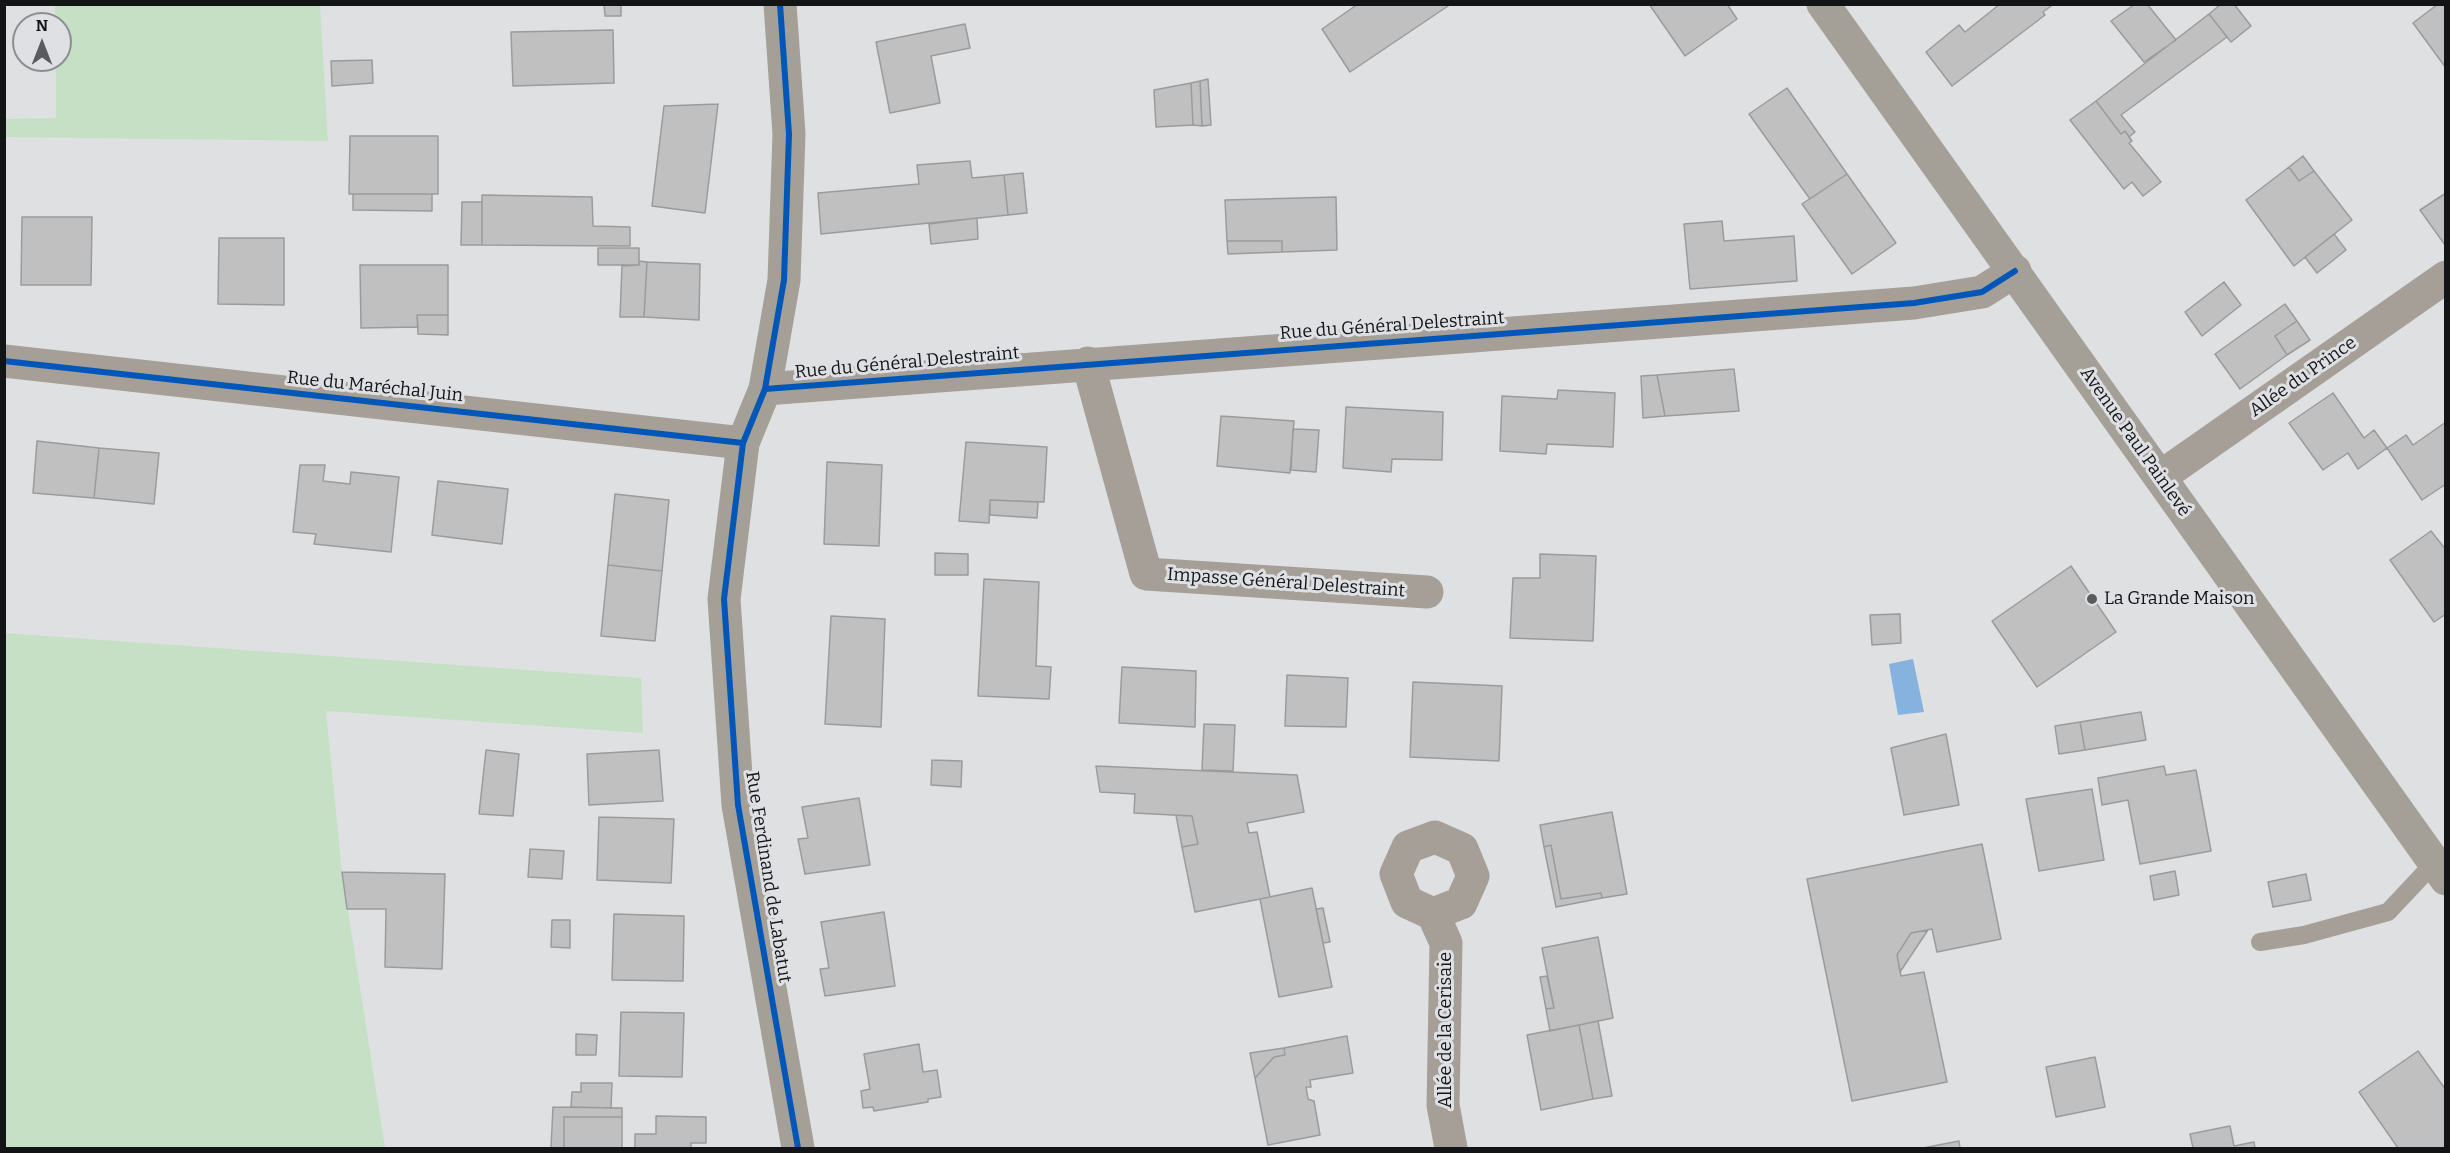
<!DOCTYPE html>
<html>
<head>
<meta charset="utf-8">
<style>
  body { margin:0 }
  #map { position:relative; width:2450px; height:1153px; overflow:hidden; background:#dfe0e2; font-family:Bitter,serif }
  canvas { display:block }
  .frame { position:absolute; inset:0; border:6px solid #131415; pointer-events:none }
  .north { position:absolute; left:12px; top:12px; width:60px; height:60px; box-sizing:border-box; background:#dee0e3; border:2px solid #8d8e91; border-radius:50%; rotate:0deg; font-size:16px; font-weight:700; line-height:24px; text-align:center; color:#131415 }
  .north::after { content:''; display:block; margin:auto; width:21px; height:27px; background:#5a5b5d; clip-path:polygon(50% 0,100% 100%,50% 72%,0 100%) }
</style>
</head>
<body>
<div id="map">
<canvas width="2450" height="1153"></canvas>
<div class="frame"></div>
<div class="north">N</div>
</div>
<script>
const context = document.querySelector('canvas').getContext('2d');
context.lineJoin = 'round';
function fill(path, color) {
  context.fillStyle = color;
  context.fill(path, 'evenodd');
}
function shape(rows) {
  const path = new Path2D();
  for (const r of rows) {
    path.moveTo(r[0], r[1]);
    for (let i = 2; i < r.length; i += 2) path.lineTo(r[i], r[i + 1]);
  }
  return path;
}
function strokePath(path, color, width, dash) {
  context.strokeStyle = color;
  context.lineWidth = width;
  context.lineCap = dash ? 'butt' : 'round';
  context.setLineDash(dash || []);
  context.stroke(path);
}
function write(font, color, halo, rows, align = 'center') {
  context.font = font + ' Bitter,serif';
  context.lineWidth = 6;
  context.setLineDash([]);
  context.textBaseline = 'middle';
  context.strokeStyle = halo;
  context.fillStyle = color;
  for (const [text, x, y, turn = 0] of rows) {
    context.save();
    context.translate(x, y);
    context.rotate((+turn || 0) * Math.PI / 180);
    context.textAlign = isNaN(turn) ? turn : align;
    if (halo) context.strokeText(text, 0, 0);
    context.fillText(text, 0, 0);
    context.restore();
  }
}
fill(shape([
  [55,5,320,5,328,141,5,137,5,119,56,118,56,60,60,60,60,24,55,24],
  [4,633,641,678,643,733,326,711,342,872,385,1148,5,1148]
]), '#c6e0c6');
fill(shape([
  [1913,659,1924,712,1898,715,1889,664]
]), '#86b2df');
const building = shape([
  [604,4,621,4,621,16,605,16,604,4],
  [1358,4,1451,4,1350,72,1322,29,1358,4],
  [1649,4,1727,4,1737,19,1685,56,1649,4],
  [2000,4,2054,4,2043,12,2045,15,1952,86,1926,52,1959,25,1965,32,2000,4],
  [2135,4,2147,4,2176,40,2144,62,2111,21,2135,4],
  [2221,4,2234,4,2251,26,2231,42,2209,14,2221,4],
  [2438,4,2446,4,2446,68,2413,23,2438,4],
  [2209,14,2227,37,2121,115,2135,132,2129,137,2125,131,2121,134,2096,101,2209,14],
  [965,24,970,48,931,56,940,103,890,113,876,42,965,24],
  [613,30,614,83,513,86,511,32,613,30],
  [372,60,373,83,332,86,331,61,372,60],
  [1208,79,1211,125,1202,126,1200,81,1208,79],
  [1200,81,1202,126,1193,125,1191,83,1200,81],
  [1191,83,1193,125,1156,127,1154,90,1191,83],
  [1787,88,1847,174,1810,199,1749,114,1787,88],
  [2096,101,2121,134,2125,131,2132,141,2129,143,2161,182,2143,196,2132,182,2124,189,2070,120,2096,101],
  [718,104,705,213,652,206,664,106,718,104],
  [350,136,438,136,438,194,349,194,350,136],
  [2303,156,2314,171,2299,181,2289,167,2303,156],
  [970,161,972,178,1004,175,1008,215,821,234,818,193,919,184,917,165,970,161],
  [2289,167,2299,181,2314,171,2352,220,2294,266,2246,200,2289,167],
  [1023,173,1027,213,1008,215,1004,175,1023,173],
  [1847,174,1896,243,1852,274,1802,204,1847,174],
  [2446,193,2446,245,2445,245,2420,210,2446,193],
  [353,194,432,194,432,211,353,210,353,194],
  [482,195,592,197,593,226,630,227,630,246,482,245,482,195],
  [1336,197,1337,250,1282,252,1282,241,1227,241,1225,200,1336,197],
  [462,202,482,202,482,245,461,245,462,202],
  [22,217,92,217,91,285,21,285,22,217],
  [977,218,978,239,931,244,929,224,977,218],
  [1722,221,1724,241,1794,236,1797,281,1690,289,1684,224,1722,221],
  [2334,234,2346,250,2317,273,2305,257,2334,234],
  [219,238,284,238,284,305,218,304,219,238],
  [1227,241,1282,241,1282,252,1228,254,1227,241],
  [598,248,639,248,639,265,598,265,598,248],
  [639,261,647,262,644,317,620,317,622,266,639,265,639,261],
  [647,262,700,264,699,320,644,317,647,262],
  [360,265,448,265,448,315,417,315,418,327,361,328,360,265],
  [2224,282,2241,305,2202,336,2185,312,2224,282],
  [2285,304,2297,321,2275,336,2287,355,2240,389,2215,354,2285,304],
  [417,315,448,315,448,335,418,334,417,315],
  [2297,321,2310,340,2287,355,2275,336,2297,321],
  [1734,369,1739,411,1665,416,1657,375,1734,369],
  [1657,375,1665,416,1643,418,1641,376,1657,375],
  [1558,390,1615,393,1613,447,1547,444,1546,454,1500,451,1502,396,1557,399,1558,390],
  [2333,393,2364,438,2374,430,2387,448,2358,469,2348,453,2323,470,2289,423,2333,393],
  [1346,407,1443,412,1442,460,1392,459,1391,472,1343,468,1346,407],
  [1221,416,1294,421,1290,473,1217,466,1221,416],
  [2446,422,2446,484,2422,500,2387,448,2406,435,2413,445,2446,422],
  [1293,429,1319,430,1316,472,1291,470,1293,429],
  [37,441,99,448,94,498,33,493,37,441],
  [966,442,1047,447,1044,502,990,500,989,523,959,521,966,442],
  [99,448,159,453,154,504,94,498,99,448],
  [827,462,882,465,879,546,824,544,827,462],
  [300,465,325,465,323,481,350,484,351,472,399,477,391,552,314,544,316,534,293,532,300,465],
  [438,481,508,489,502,544,432,535,438,481],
  [615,494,669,500,662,571,608,565,615,494],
  [990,500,1038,502,1037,518,990,515,990,500],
  [2431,531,2446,550,2446,614,2434,622,2390,560,2431,531],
  [935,553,968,554,968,575,935,575,935,553],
  [1540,554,1596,556,1593,641,1510,638,1513,578,1540,578,1540,554],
  [608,565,662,571,655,641,601,636,608,565],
  [2071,566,2116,632,2037,687,1992,621,2071,566],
  [984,579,1039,582,1036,666,1051,667,1049,699,978,696,984,579],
  [1900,614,1901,643,1872,645,1870,615,1900,614],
  [831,616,885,619,881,727,825,724,831,616],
  [1122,667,1196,671,1195,727,1119,723,1122,667],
  [1287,675,1348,678,1346,727,1285,726,1287,675],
  [1413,682,1502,686,1499,761,1410,757,1413,682],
  [2141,712,2146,740,2085,750,2080,722,2141,712],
  [2080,722,2085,750,2059,754,2055,726,2080,722],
  [1204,724,1235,725,1233,771,1202,770,1204,724],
  [1946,734,1959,805,1904,815,1891,748,1946,734],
  [486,750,519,754,513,816,479,814,486,750],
  [659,750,663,801,589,805,587,754,659,750],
  [932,760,962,761,961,787,931,785,932,760],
  [1096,766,1297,775,1304,812,1247,823,1249,833,1257,832,1270,897,1195,912,1182,847,1198,844,1192,816,1134,813,1135,794,1100,792,1096,766],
  [2164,766,2166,775,2196,770,2211,851,2140,864,2128,800,2102,805,2098,778,2164,766],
  [2092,789,2104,860,2039,871,2026,799,2092,789],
  [859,798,870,865,805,874,798,839,808,838,802,807,859,798],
  [1612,812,1627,894,1602,898,1601,893,1561,899,1551,845,1544,847,1540,825,1612,812],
  [1176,815,1192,816,1198,844,1182,847,1176,815],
  [599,817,674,819,671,883,597,880,599,817],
  [1982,844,2001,939,1937,952,1932,929,1911,933,1897,955,1901,976,1924,972,1947,1082,1852,1101,1807,879,1982,844],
  [1551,845,1561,899,1601,893,1602,898,1556,907,1544,847,1551,845],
  [530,849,564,851,562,879,528,877,530,849],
  [2175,871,2179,895,2154,900,2150,876,2175,871],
  [342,872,445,874,442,969,385,967,386,909,347,909,342,872],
  [2306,874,2311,900,2273,907,2268,882,2306,874],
  [1312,888,1332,987,1279,997,1260,899,1312,888],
  [1323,908,1330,942,1323,943,1316,909,1323,908],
  [884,912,895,986,825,996,820,969,829,968,821,922,884,912],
  [614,914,684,916,683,981,612,980,614,914],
  [552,920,570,920,570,948,551,947,552,920],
  [1928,930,1900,972,1897,955,1911,933,1928,930],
  [1598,937,1613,1018,1550,1031,1546,1009,1554,1008,1542,948,1598,937],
  [1547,976,1554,1008,1546,1009,1540,977,1547,976],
  [621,1012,684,1013,682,1077,619,1076,621,1012],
  [1598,1021,1612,1096,1593,1099,1579,1025,1598,1021],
  [1579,1025,1593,1099,1541,1110,1527,1035,1579,1025],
  [576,1034,597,1035,596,1055,576,1055,576,1034],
  [1347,1036,1353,1073,1310,1080,1311,1087,1306,1087,1308,1099,1314,1101,1320,1135,1268,1145,1255,1078,1274,1057,1285,1055,1284,1048,1347,1036],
  [919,1044,923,1072,937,1070,941,1097,928,1099,928,1102,874,1111,873,1107,863,1108,861,1091,870,1089,864,1054,919,1044],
  [1284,1048,1285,1055,1274,1057,1255,1078,1250,1053,1284,1048],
  [2418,1051,2446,1090,2446,1148,2398,1148,2359,1092,2418,1051],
  [2095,1057,2105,1107,2056,1117,2046,1067,2095,1057],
  [581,1083,612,1083,611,1108,571,1107,572,1092,581,1092,581,1083],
  [553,1107,622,1108,622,1117,564,1117,564,1148,551,1148,553,1107],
  [656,1116,706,1117,706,1143,691,1143,691,1148,635,1148,635,1134,656,1134,656,1116],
  [564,1117,622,1117,622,1148,564,1148,564,1117],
  [2230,1126,2234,1146,2254,1142,2255,1148,2193,1148,2190,1134,2230,1126],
  [1959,1141,1960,1148,1923,1148,1959,1141]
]);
fill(building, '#c0c0c0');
strokePath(building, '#9b9b9c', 1.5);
strokePath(shape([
  [2260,942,2304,935,2388,912,2434,863]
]), '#a59f98', 18);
strokePath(shape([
  [4,361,743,443],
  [1088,363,1146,574,1427,592],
  [765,389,1914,303,1982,292,2015,271],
  [2160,477,2446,277],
  [1433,914,1461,903,1473,876,1462,849,1435,837,1408,847,1396,874,1407,902,1433,914,1446,943,1443,1105,1451,1148]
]), '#a59f98', 33);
strokePath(shape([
  [780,4,789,134,784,280,765,389,743,443,724,599,738,805,798,1148],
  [1823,4,2446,879]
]), '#a49f97', 33);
strokePath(shape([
  [780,4,789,134,784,280,765,389,743,443,724,599,738,805,798,1148],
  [4,361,743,443],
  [765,389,1914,303,1982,292,2015,271]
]), '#0057b8', 6);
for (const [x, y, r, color] of [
  [2092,599,6,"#5a5b5d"]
]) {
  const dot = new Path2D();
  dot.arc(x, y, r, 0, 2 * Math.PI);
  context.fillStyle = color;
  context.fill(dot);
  strokePath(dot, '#dee0e3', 2);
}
write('18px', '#131415', '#dee0e3', [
  ["Rue du Général Delestraint",1392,326,-4],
  ["Rue du Général Delestraint",907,363,-5],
  ["Allée du Prince",2303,377,-35],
  ["Rue du Maréchal Juin",375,387,6],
  ["Avenue Paul Painlevé",2135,442,55],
  ["Impasse Général Delestraint",1286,583,4],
  ["Rue Ferdinand de Labatut",768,877,81],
  ["Allée de la Cerisaie",1446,1030,-90]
]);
write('18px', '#131415', '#dee0e3', [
  ["La Grande Maison",2104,599]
], 'left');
</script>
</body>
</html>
